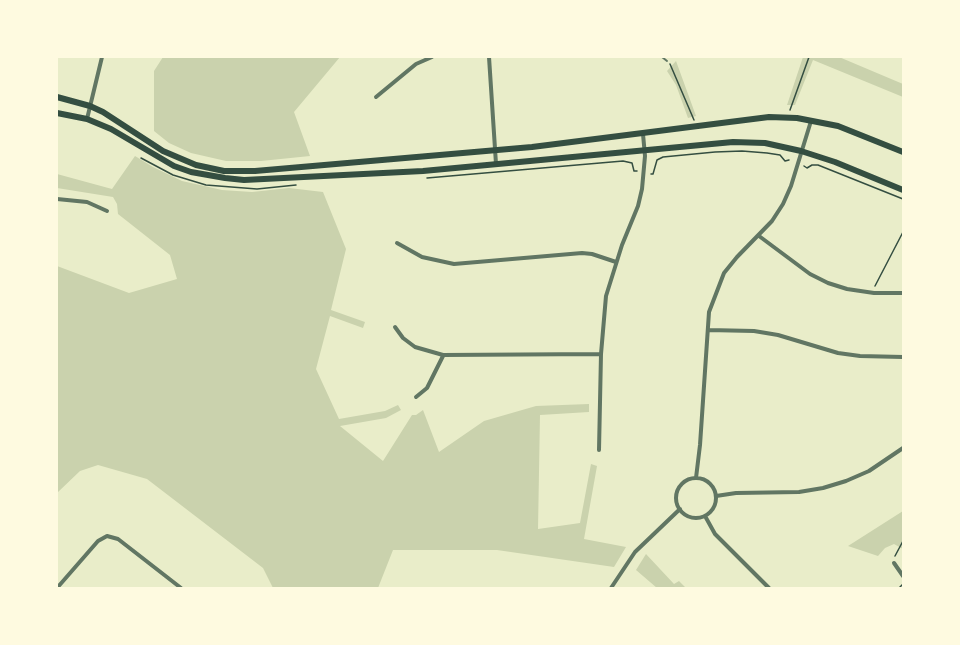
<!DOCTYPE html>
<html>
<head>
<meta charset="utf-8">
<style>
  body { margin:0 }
  #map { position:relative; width:960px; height:645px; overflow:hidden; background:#e9edc9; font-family:"Archivo Narrow",sans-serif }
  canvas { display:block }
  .frame { position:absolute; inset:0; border:58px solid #fefae0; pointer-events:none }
</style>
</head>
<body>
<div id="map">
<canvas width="960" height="645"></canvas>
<div class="frame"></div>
</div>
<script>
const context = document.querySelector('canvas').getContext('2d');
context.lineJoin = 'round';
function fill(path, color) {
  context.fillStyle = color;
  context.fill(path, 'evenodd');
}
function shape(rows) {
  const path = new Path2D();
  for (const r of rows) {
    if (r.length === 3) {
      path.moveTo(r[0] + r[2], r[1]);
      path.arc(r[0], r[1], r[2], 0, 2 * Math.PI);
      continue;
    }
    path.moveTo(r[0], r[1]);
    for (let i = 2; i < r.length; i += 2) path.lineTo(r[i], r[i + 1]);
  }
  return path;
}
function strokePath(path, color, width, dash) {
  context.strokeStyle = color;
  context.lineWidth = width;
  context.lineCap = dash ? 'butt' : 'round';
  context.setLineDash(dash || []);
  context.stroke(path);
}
fill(shape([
  [163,57,340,57,294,112,310,156,261,161,226,161,191,153,169,143,154,131,154,71],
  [803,57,839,57,903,84,903,97,813,60,795,105,787,105],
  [676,61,696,116,688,118,676,85,667,71],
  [135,156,153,167,182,181,222,190,252,192,289,188,323,192,346,249,331,310,365,322,363,328,330,316,316,369,339,419,385,411,398,405,401,410,386,418,340,426,383,461,412,415,416,415,423,410,439,452,484,421,536,406,589,404,589,412,540,415,538,529,580,523,591,464,597,466,584,539,626,547,614,567,497,550,393,550,378,588,273,588,263,568,147,479,98,465,80,471,57,493,57,266,129,293,177,279,170,255,118,214,117,204,113,197,57,188,57,174,112,189],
  [903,511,903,549,894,544,885,548,878,556,848,546],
  [646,554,674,584,679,581,686,588,657,588,636,570]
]), '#cad2ad');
strokePath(shape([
  [670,64,694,120],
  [790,110,809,57],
  [141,158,173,175,206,185,257,189,296,185],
  [804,166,807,168,812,165,818,165,903,199],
  [651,174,653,174,657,160,663,157,715,152,742,151,767,153,780,155,785,161,789,160],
  [427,178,623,161,632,163,634,171,637,171],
  [875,286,903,232],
  [895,556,903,541],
  [899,588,903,584]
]), '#344e41', 1.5);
strokePath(shape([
  [662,57,667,61]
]), '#617663', 2);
strokePath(shape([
  [489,57,496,164],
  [376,97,416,64,432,57],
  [87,119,102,57],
  [57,199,87,202,107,211],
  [759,236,810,274,828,283,847,289,874,293,903,293],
  [397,243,422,257,454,264,582,253,592,254,616,262],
  [395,327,403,338,415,347,443,355,601,354],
  [708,330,754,331,778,335,838,353,860,356,903,357],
  [416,397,427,388,443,356],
  [599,450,601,354,606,296,622,245,638,206,642,189,645,156,643,134],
  [696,478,700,445,709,312,724,273,737,257,772,221,783,204,791,186,811,121],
  [696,498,20],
  [716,496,736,493,799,492,823,488,846,481,869,471,903,448],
  [705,516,715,534,769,588],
  [894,563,903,576],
  [57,588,98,541,107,536,118,539,181,588],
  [611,588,635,552,680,509]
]), '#617663', 4);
strokePath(shape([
  [57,97,90,106,103,112,163,151,196,165,224,171,255,171,532,147,769,117,797,118,838,126,903,152],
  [57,113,87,119,111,129,174,166,191,172,225,178,244,180,423,171,733,142,765,143,801,151,835,162,903,190]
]), '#344e41', 6);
</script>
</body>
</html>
